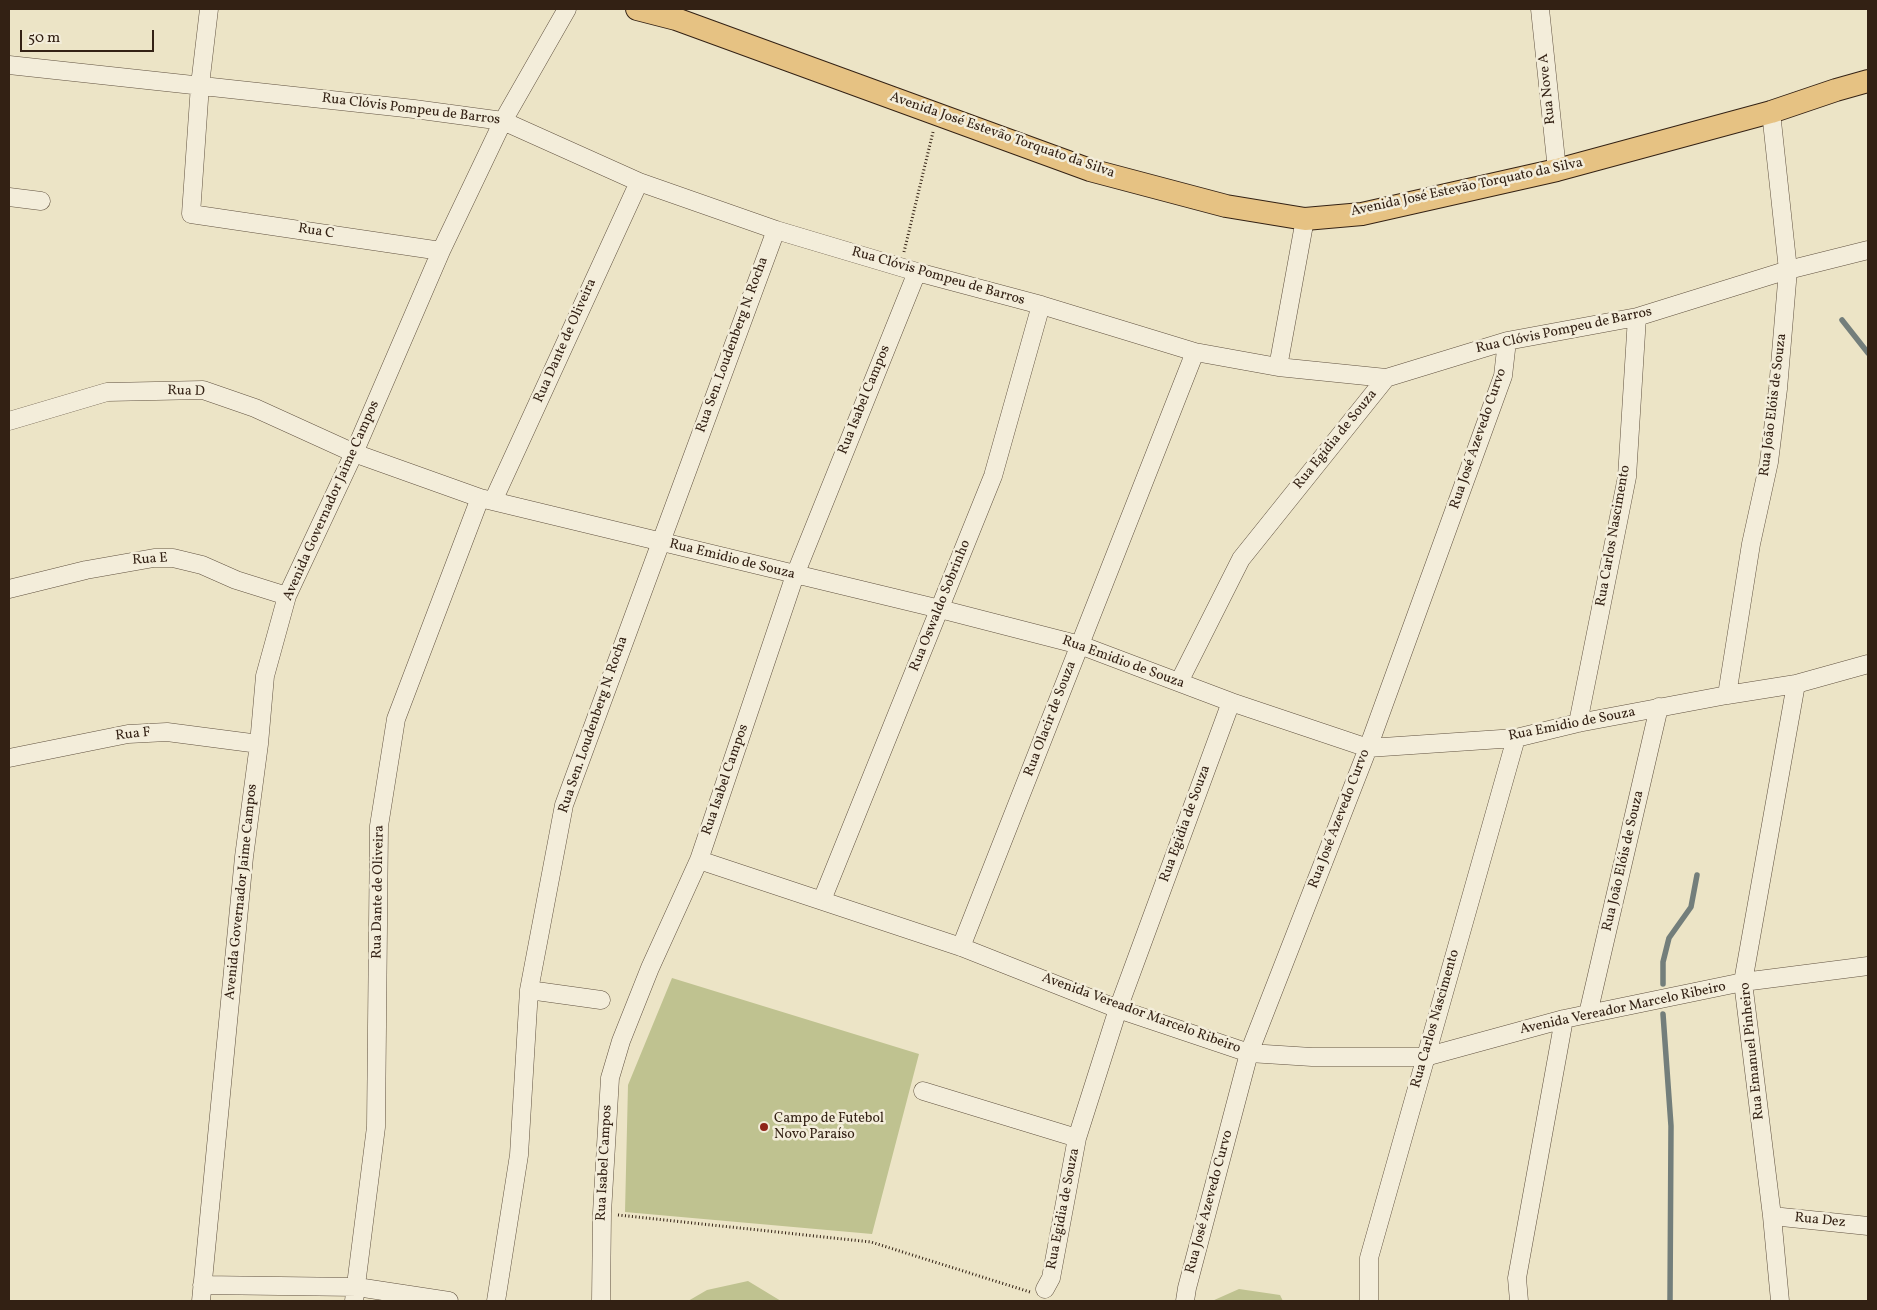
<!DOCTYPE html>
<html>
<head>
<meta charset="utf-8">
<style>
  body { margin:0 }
  #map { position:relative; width:1877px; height:1310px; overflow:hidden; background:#ece4c6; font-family:Vollkorn,serif }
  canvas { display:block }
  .frame { position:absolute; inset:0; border:10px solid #332114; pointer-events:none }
  .scale { position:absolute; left:20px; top:30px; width:134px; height:22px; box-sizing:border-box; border:2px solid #332114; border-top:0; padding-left:6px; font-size:15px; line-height:18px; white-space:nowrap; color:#332114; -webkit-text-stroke:4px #f3edda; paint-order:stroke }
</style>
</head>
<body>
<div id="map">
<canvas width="1877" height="1310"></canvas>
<div class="frame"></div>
<div class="scale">50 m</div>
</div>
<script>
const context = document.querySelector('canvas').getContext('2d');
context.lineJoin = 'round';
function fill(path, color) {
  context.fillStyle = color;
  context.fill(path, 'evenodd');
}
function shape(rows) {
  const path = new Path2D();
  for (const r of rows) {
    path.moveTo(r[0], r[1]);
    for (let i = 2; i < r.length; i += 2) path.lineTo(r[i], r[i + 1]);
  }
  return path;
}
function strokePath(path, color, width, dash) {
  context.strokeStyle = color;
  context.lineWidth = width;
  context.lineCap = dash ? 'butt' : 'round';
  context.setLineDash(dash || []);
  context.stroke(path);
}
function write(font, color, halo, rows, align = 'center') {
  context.font = font + ' Vollkorn,serif';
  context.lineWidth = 5;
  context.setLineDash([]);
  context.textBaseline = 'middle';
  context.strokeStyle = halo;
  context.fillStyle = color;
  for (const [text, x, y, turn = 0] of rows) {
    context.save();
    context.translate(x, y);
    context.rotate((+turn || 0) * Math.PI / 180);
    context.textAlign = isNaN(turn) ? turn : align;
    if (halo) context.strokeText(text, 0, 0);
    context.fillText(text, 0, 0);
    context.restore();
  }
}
fill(shape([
  [672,978,919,1054,872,1234,625,1212,628,1085],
  [748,1281,781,1301,688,1301,707,1290],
  [1239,1289,1280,1295,1283,1301,1212,1301]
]), '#bfc290');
strokePath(shape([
  [1842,320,1868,353],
  [1663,984,1663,962,1669,938,1691,907,1697,875],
  [1663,1014,1671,1126,1670,1301]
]), '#737e7b', 5.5);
const minor = shape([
  [209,9,200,85,191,214,441,251],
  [1540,9,1557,170],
  [9,65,414,109,503,121,639,182,776,230,917,272,1041,305,1195,352,1278,367,1386,378,1507,341,1637,317,1788,270,1868,250],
  [9,197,41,201],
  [1278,367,1305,219],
  [9,421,107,392,203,390,255,408,354,453,480,498,940,609,1080,645,1231,702,1368,748,1516,738,1578,723,1727,695,1796,684,1868,664],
  [493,501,639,182],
  [9,589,86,570,154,558,173,558,202,565,236,580,287,596],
  [1179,682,1241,559,1386,378],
  [1727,695,1751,544,1769,462,1778,389,1788,270,1771,112],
  [1578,723,1627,477,1637,317],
  [9,758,128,734,167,732,259,744],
  [699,860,961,947,1118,1009,1249,1053,1312,1057,1425,1057,1564,1019,1743,982,1868,966],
  [822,900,993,476,1041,305],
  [961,947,1195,352],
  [529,990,601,1000],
  [1588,1014,1659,707],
  [923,1091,1077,1138],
  [1772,1216,1868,1226],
  [202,1285,357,1287,449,1301],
  [1045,1289,1051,1278,1077,1138,1118,1009,1231,702],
  [201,1301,244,857,259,744,265,676,287,596,354,453,441,251,503,121,567,9],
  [354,1301,376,1127,379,826,396,719,480,498],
  [496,1301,519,1155,529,990,564,805,776,230],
  [601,1301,602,1213,610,1078,621,1041,650,968,699,860,795,575,917,272],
  [1185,1301,1187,1288,1249,1053,1368,748,1503,376,1507,341],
  [1369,1301,1369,1258,1516,738],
  [1519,1301,1517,1278,1564,1019],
  [1780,1301,1772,1216,1743,982,1796,684]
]);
const major = shape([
  [637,9,676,19,1090,170,1226,206,1305,219,1362,214,1557,170,1771,112,1836,90,1868,81]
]);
strokePath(minor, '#615240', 19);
strokePath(major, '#332114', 24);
strokePath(shape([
  [904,252,933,132],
  [618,1215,871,1242,1030,1292]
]), '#332114', 3, [1, 2.5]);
strokePath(minor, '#f3edda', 18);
strokePath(major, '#e6c283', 22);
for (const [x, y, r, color] of [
  [764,1127,5,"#8f2418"]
]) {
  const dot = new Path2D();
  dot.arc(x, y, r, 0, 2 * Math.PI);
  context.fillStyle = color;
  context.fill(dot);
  strokePath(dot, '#f3edda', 2);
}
write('14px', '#332114', '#f3edda', [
  ["Rua Nove A",1548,89,-96],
  ["Rua Clóvis Pompeu de Barros",411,110,7],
  ["Avenida José Estevão Torquato da Silva",1002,136,19],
  ["Avenida José Estevão Torquato da Silva",1467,188,-12],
  ["Rua C",316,232,9],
  ["Rua Clóvis Pompeu de Barros",938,277,16],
  ["Rua Clóvis Pompeu de Barros",1564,331,-12],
  ["Rua Dante de Oliveira",566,341,-66],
  ["Rua Sen. Loudenberg N. Rocha",733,345,-70],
  ["Rua D",186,392,2],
  ["Rua Isabel Campos",865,400,-68],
  ["Rua João Elóis de Souza",1774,405,-83],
  ["Rua José Azevedo Curvo",1479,439,-71],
  ["Rua Egidia de Souza",1336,440,-51],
  ["Avenida Governador Jaime Campos",332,501,-66],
  ["Rua Carlos Nascimento",1614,536,-80],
  ["Rua E",150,560,-4],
  ["Rua Emidio de Souza",732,560,14],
  ["Rua Oswaldo Sobrinho",941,606,-68],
  ["Rua Emidio de Souza",1123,663,20],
  ["Rua Olacir de Souza",1051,719,-69],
  ["Rua Sen. Loudenberg N. Rocha",594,725,-71],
  ["Rua Emidio de Souza",1572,725,-11],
  ["Rua F",133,735,-6],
  ["Rua Isabel Campos",726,780,-71],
  ["Rua José Azevedo Curvo",1340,819,-69],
  ["Rua Egidia de Souza",1186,824,-70],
  ["Rua João Elóis de Souza",1624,861,-77],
  ["Avenida Governador Jaime Campos",242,892,-84],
  ["Rua Dante de Oliveira",379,892,-89],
  ["Avenida Vereador Marcelo Ribeiro",1623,1009,-12],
  ["Avenida Vereador Marcelo Ribeiro",1141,1014,20],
  ["Rua Carlos Nascimento",1436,1019,-74],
  ["Rua Emanuel Pinheiro",1753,1051,-96],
  ["Rua Isabel Campos",605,1163,-87],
  ["Rua José Azevedo Curvo",1210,1202,-75],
  ["Rua Egidia de Souza",1064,1209,-79],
  ["Rua Dez",1820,1221,6]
]);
write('14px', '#332114', '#f3edda', [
  ["Campo de Futebol",774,1119],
  ["Novo Paraíso",774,1135]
], 'left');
</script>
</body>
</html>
